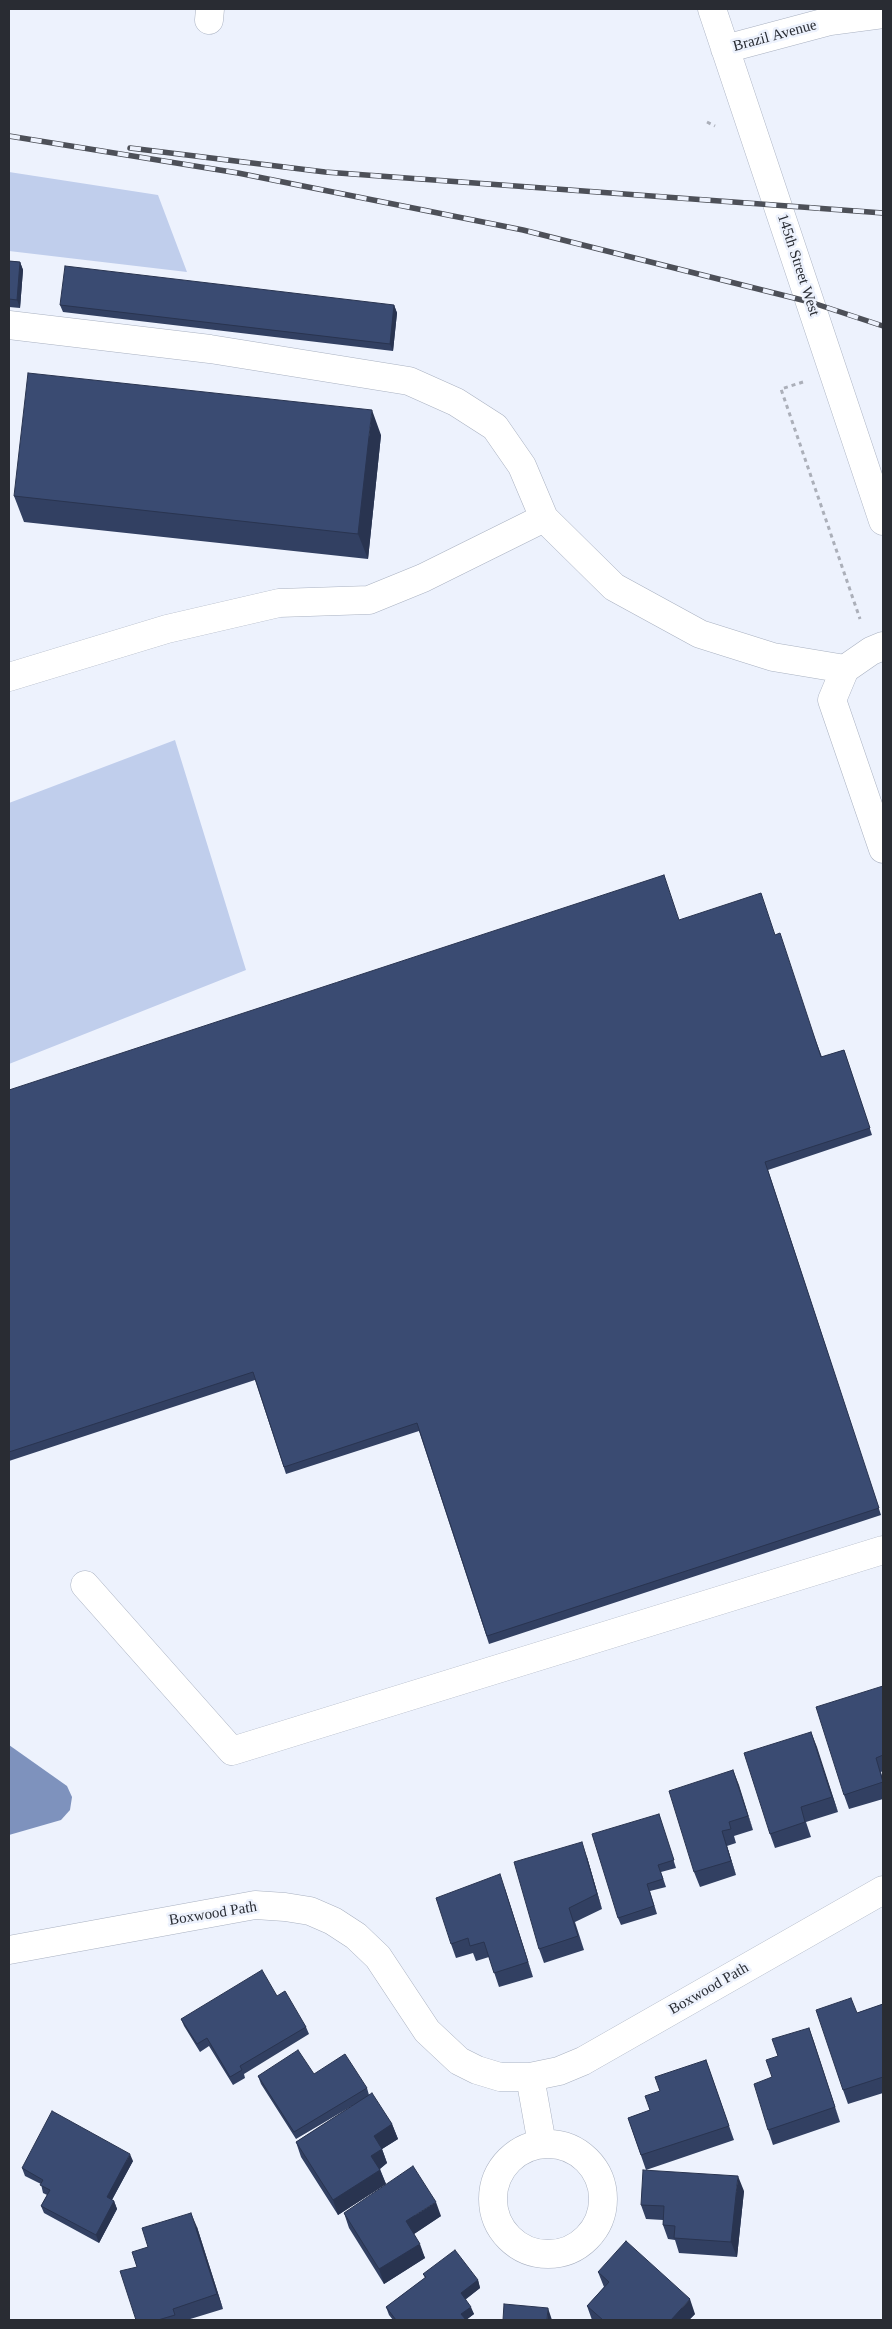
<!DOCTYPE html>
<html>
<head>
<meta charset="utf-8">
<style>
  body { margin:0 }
  #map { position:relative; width:892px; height:2329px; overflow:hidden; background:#edf2fd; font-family:Georgia,serif }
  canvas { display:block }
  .frame { position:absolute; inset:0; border:10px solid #292c33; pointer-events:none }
</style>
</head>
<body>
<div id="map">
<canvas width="892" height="2329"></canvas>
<div class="frame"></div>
</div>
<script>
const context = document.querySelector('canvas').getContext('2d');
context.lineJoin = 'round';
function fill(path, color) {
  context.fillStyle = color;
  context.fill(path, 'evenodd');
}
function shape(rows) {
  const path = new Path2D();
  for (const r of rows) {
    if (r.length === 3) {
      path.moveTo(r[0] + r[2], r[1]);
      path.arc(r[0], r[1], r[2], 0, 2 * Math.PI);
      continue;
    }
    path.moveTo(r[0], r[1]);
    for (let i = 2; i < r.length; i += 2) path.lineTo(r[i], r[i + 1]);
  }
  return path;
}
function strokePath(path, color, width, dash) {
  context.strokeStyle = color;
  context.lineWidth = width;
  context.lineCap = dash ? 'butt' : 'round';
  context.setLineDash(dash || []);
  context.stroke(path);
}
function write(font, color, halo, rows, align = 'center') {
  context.font = font + ' Georgia,serif';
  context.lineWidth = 5;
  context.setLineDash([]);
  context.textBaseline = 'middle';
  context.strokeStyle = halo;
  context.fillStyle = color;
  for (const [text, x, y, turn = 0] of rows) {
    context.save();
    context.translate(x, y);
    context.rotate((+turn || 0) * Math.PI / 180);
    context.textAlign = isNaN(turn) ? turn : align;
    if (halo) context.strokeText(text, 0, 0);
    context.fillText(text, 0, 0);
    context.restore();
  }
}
fill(shape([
  [9,172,158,195,187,272,9,251],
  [175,740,246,970,9,1064,9,803]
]), '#c0ceec');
fill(shape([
  [9,1745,67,1786,72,1797,70,1810,61,1820,9,1835]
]), '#7e92bd');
const minor = shape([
  [712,9,883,521],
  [209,20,210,9],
  [725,49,830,21,883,14],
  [9,325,210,349,409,381,456,402,495,427,522,466,544,518,614,587,700,634,773,657,845,669],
  [883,646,871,651,845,669,832,700,883,849],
  [9,677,167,629,279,603,369,600,423,578,544,518],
  [85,1585,232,1751,883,1550],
  [9,1950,255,1905,285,1907,310,1911,333,1921,356,1936,378,1957,427,2031,459,2061,477,2070,500,2077,530,2077,559,2071,583,2061,883,1890],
  [530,2077,542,2144],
  [548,2199,55]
]);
strokePath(minor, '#a9b1c1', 29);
strokePath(shape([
  [707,122,715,126],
  [803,382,781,389,860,619]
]), '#abafb9', 3, [4, 4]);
strokePath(minor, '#fff', 28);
const rail = shape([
  [9,136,238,173,523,230,810,302,883,326],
  [130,148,325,172,883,213]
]);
strokePath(rail, '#4d5058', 5.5);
strokePath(rail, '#edf2fd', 4, [11]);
fill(shape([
  [9,261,20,262,23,270,20,308,9,307],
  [60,305,394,305,397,313,393,351,63,312],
  [381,435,368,559,24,522,14,496],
  [679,920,775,935,822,1057,844,1050,872,1135,768,1170,881,1515,489,1644,419,1431,286,1474,255,1380,9,1461,9,1090],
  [883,1686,883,1771,881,1772,883,1779,883,1799,849,1809,844,1795],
  [811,1732,838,1812,806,1822,811,1837,775,1848,770,1834],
  [733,1770,753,1830,734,1836,736,1843,727,1846,736,1875,700,1887,694,1872],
  [659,1814,676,1868,661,1872,666,1887,650,1891,657,1914,621,1925,618,1918],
  [587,1857,602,1909,575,1922,584,1950,544,1963,539,1949],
  [505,1889,533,1977,499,1987,489,1957,476,1961,473,1953,456,1958,451,1944],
  [277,1996,306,2027,309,2034,244,2074,245,2078,233,2085,209,2046,200,2052,184,2026,181,2019],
  [883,2004,883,2093,848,2104,843,2090,857,2013],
  [809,2028,840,2122,773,2145,768,2130,772,2077,778,2056],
  [706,2060,734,2140,646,2170,628,2118,650,2110,660,2091],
  [314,2074,367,2088,369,2095,392,2124,398,2139,382,2149,387,2163,380,2169,386,2184,338,2215,301,2157,296,2142,357,2103,296,2139,261,2084,258,2076],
  [133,2161,112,2200,114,2201,117,2209,99,2243,44,2213,41,2206,47,2195,43,2193,41,2184,25,2176,22,2168],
  [744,2191,737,2257,679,2253,675,2240,668,2239,663,2225,663,2220,646,2219,641,2205],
  [344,2213,441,2216,414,2234,425,2258,384,2284,349,2228],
  [197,2227,223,2309,187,2320,136,2320,137,2267,148,2247],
  [598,2272,695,2314,689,2320,592,2320,587,2306,604,2287],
  [423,2274,478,2280,480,2288,465,2300,474,2314,466,2320,393,2320,389,2315,386,2307,425,2278]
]), '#324062');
fill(shape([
  [20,262,23,270,20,308,17,300],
  [394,305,397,313,393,351,390,344],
  [372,410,381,435,368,559,358,534],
  [811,1732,817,1747,838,1812,832,1797],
  [733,1770,739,1785,753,1830,748,1816],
  [722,1831,727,1846,736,1875,731,1861],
  [582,1842,587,1857,602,1909,597,1894],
  [500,1874,505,1889,533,1977,528,1962],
  [809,2028,814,2042,840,2122,835,2107],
  [392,2124,398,2139,382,2149,387,2163,377,2171,371,2156,374,2136],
  [130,2154,133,2161,109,2205,107,2197],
  [380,2170,386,2184,338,2215,333,2200],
  [738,2176,744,2191,737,2257,731,2242],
  [114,2201,117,2209,99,2243,96,2235],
  [436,2202,441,2216,411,2236,406,2221],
  [191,2213,197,2227,223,2309,217,2294],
  [420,2244,425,2258,384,2284,379,2269],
  [478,2280,480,2288,463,2301,461,2293],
  [690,2299,695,2314,689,2320,671,2320],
  [471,2307,474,2314,466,2320,461,2314],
  [548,2308,552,2320,547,2320]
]), '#293450');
const building = shape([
  [9,261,20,262,17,300,9,299,9,261],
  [65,266,394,305,390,344,60,305,65,266],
  [28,373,372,410,358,534,14,496,28,373],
  [664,875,679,920,761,893,775,935,780,933,821,1057,844,1050,870,1128,765,1162,879,1508,487,1636,417,1423,284,1467,253,1372,9,1452,9,1090,664,875],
  [883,1686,883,1755,876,1758,883,1782,844,1795,816,1707,883,1686],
  [811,1732,832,1797,801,1807,805,1822,770,1834,744,1753,811,1732],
  [733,1770,748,1816,729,1822,731,1829,722,1831,731,1861,694,1872,669,1791,733,1770],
  [659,1814,674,1860,658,1865,663,1879,647,1884,654,1906,618,1918,592,1834,659,1814],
  [582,1842,597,1894,569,1908,578,1936,539,1949,514,1862,582,1842],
  [500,1874,528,1962,494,1973,484,1942,470,1946,468,1938,451,1944,436,1898,500,1874],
  [262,1970,277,1996,285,1991,306,2027,240,2066,242,2070,230,2077,207,2038,197,2044,181,2019,262,1970],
  [851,1998,857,2013,883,2004,883,2077,843,2090,816,2010,851,1998],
  [809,2028,835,2107,768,2130,754,2084,772,2077,766,2060,778,2056,772,2039,809,2028],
  [298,2050,314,2074,345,2054,367,2088,294,2132,258,2076,298,2050],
  [706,2060,729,2126,641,2155,628,2118,650,2110,645,2096,660,2091,655,2077,706,2060],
  [372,2093,392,2124,374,2136,382,2149,371,2156,380,2170,333,2200,296,2142,372,2093],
  [52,2111,130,2154,107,2197,114,2201,96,2235,41,2206,50,2190,40,2185,43,2180,22,2168,52,2111],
  [413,2166,436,2202,406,2221,420,2244,379,2269,344,2213,413,2166],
  [643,2170,738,2176,731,2242,674,2238,675,2226,663,2225,664,2206,641,2205,643,2170],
  [191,2213,217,2294,173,2309,175,2315,158,2320,136,2320,120,2271,137,2267,132,2252,148,2247,142,2228,191,2213],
  [626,2241,690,2299,671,2320,603,2320,587,2306,609,2282,598,2272,626,2241],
  [455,2250,478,2280,461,2293,471,2307,461,2314,466,2320,396,2320,386,2307,426,2277,423,2274,455,2250],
  [504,2304,548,2308,547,2320,503,2320,504,2304]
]);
fill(building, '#3a4b72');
strokePath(building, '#293450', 1);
write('15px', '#292c33', '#edf2fd', [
  ["Brazil Avenue",775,36,-15],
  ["145th Street West",798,265,72],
  ["Boxwood Path",213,1914,-9],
  ["Boxwood Path",709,1989,-30]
]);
</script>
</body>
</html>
